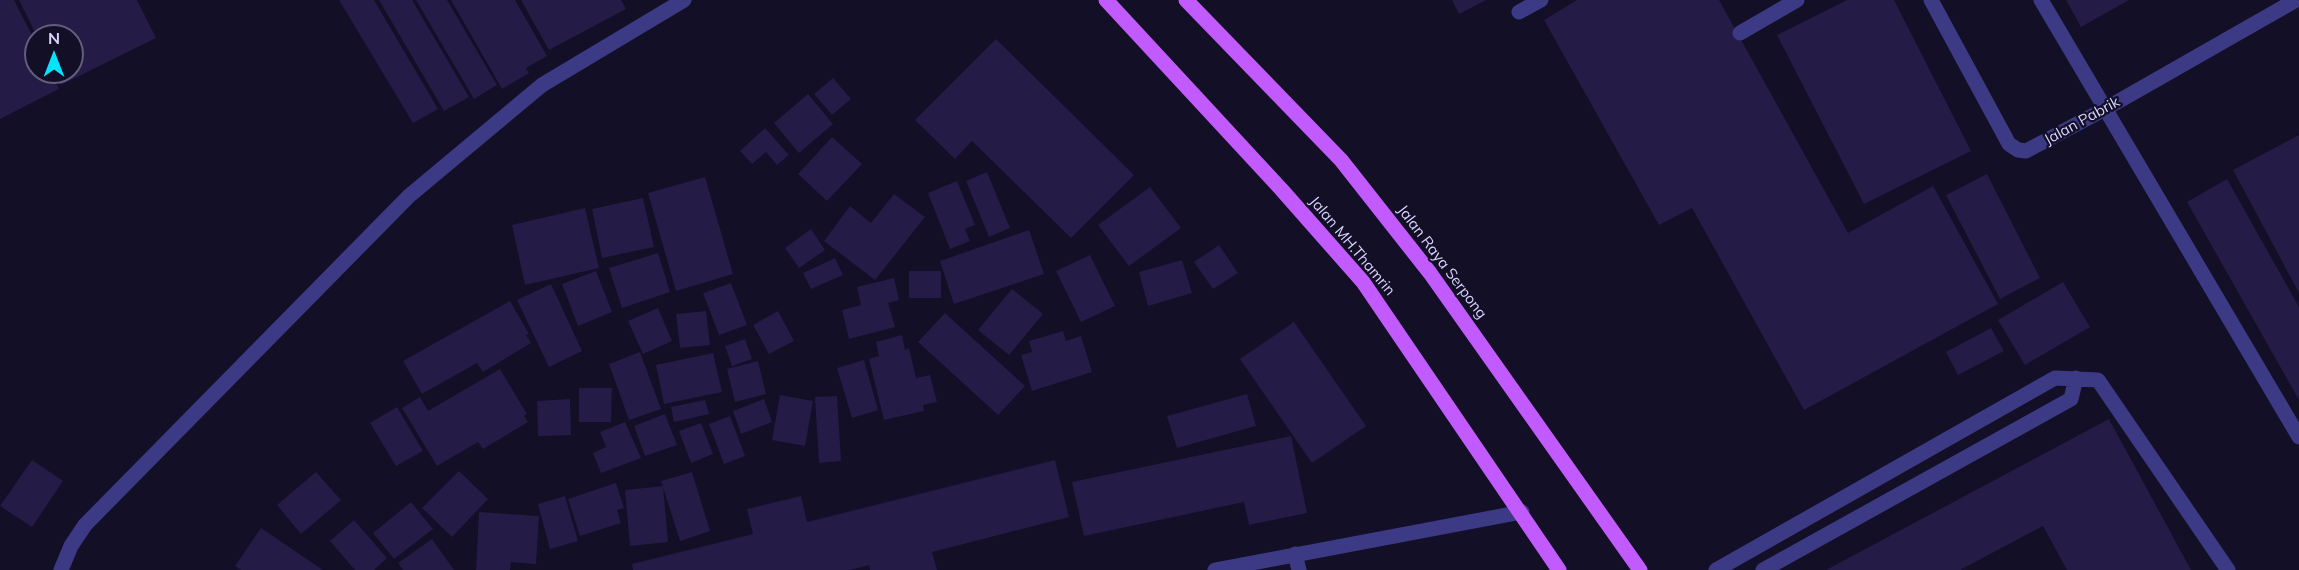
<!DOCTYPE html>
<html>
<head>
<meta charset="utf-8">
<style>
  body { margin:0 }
  #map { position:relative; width:2299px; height:570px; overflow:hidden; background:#130f26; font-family:Mulish,sans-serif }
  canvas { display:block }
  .north { position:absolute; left:24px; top:24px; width:60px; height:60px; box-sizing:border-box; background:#130f26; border:2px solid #625e7d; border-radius:50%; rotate:0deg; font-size:16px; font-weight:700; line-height:24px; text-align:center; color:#d9d4ff }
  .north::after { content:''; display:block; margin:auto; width:21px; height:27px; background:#00e5ff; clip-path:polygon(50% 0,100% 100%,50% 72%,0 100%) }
</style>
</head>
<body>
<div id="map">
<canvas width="2299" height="570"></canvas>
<div class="north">N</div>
</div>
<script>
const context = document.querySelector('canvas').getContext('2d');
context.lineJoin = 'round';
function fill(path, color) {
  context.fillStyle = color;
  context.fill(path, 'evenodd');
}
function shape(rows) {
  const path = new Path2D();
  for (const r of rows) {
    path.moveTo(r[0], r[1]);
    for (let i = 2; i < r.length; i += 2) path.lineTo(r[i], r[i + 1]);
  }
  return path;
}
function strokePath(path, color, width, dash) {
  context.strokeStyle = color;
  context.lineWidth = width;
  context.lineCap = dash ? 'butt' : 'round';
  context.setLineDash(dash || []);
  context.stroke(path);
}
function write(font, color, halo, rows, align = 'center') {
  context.font = font + ' Mulish,sans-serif';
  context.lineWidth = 4.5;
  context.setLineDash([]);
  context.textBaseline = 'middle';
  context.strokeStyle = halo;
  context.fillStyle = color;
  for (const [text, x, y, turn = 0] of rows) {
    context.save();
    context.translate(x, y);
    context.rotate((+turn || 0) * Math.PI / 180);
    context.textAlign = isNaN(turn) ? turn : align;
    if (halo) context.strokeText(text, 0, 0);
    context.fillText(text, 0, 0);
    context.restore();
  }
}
fill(shape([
  [0,0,14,0,36,43,36,72,51,72,59,89,0,119],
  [19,0,137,0,156,38,61,85,55,72,72,72,72,36,37,36],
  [339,0,374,0,438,109,413,123],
  [379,0,412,0,469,97,444,111],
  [416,0,447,0,497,85,474,99],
  [451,0,515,0,547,56,526,68,529,73,502,89],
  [521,0,621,0,626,9,549,50],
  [1452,0,1486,0,1459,14],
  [1577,0,1719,0,1848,233,1933,186,1998,304,1804,410,1692,208,1659,225,1544,20],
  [1847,0,1894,0,1971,151,1864,204,1777,35],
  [2066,0,2129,0,2081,27],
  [996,39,1134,175,1071,238,972,141,955,159,915,120],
  [833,78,851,99,832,115,814,94],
  [808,94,833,124,799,153,774,123],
  [765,128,789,155,777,165,766,152,752,164,740,151],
  [2299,135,2299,293,2233,170],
  [832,137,862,164,827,201,798,174],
  [987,172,1010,228,989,237,966,181],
  [1987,174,2040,278,2000,299,1946,195],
  [705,177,733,274,676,291,648,193],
  [2227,179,2299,307,2299,400,2187,202],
  [957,181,975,225,965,229,970,241,950,249,928,193],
  [1150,187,1181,228,1129,266,1098,225],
  [894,194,925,217,875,280,824,241,850,206,871,223],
  [643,198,654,247,602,258,592,209],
  [585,208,599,268,525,285,512,225],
  [811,229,825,250,799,268,785,248],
  [1029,230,1044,274,954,304,940,261],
  [1219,245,1238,273,1213,289,1194,262],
  [658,253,670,292,622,308,609,268],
  [1090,255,1115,306,1081,322,1056,271],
  [835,258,843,275,811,289,803,273],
  [1182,260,1192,293,1148,306,1139,272],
  [596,271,612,312,578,326,562,284],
  [909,271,941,271,941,298,909,298],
  [894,278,899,300,888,303,895,327,849,339,842,310,861,305,857,287],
  [2063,282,2090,327,2025,365,1998,320],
  [731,283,747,325,719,335,703,293],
  [551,284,582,351,549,367,517,300],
  [1012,289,1043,314,1009,355,978,330],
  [510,301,529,334,526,335,531,343,483,372,477,363,422,394,403,361],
  [658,308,672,341,643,354,628,321],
  [706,311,710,345,680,348,676,314],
  [778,311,794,341,769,354,753,325],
  [945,313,1025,386,998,415,918,342],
  [1294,322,1366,426,1312,463,1240,359],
  [1991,328,2004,351,1958,375,1946,352],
  [1063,331,1066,341,1081,336,1092,372,1032,391,1021,355,1032,352,1029,341],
  [902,335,905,350,909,348,916,378,930,375,937,402,923,405,924,411,884,420,869,359,879,356,876,342],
  [745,339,752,359,732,366,725,346],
  [640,352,661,409,629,420,609,364],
  [713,353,722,392,664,404,656,365],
  [864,360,878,410,852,418,837,368],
  [758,361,766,394,735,402,727,369],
  [500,369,527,414,524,416,528,422,483,449,478,442,437,466,402,408,420,397,428,411],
  [579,388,612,388,611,422,579,422],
  [1247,394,1256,426,1177,448,1167,416],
  [780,395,813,401,805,446,772,440],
  [837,396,841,461,819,463,815,397],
  [570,399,571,435,538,436,537,401],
  [764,399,772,422,741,434,733,411],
  [705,400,709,414,674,422,671,407],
  [397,407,423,451,396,466,370,423],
  [665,414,677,445,645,456,634,426],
  [730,416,745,456,724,464,709,424],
  [2109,419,2191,570,2067,570,2043,526,1960,570,1826,570],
  [625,422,641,458,601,473,593,453,606,447,600,432],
  [701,423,713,454,691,463,679,431],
  [1291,436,1307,513,1249,525,1244,502,1084,536,1072,482],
  [32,460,63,481,32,527,0,506],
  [1055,460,1069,517,932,552,937,570,870,570,869,565,850,570,633,570,632,564,753,534,747,509,801,496,807,522],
  [459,471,488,499,452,537,422,508],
  [316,472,341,500,301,534,277,505],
  [692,472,710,531,680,541,661,481],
  [616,483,624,508,617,510,621,523,580,536,568,499],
  [663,486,668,542,630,546,625,490],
  [565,496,578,541,550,549,538,504],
  [411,502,433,529,394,559,373,533],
  [479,512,539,516,536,564,511,562,510,570,476,570],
  [354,520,387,558,374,570,355,570,330,541],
  [261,528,323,570,241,570,235,566],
  [432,539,454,570,403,570,398,563]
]), '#241b47');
strokePath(shape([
  [1931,0,2009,144,2018,150,2026,151,2105,109,2296,0],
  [2041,0,2299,437],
  [1519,12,1541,0],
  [1740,33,1797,0],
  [1295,554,1299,570],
  [61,570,71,546,85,525,409,196,542,85,684,0],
  [1215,570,1522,512],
  [1716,570,2055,378,2098,380,2228,570],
  [1763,570,2071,399,2076,378]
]), '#3d3a85', 15);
strokePath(shape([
  [1106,0,1281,189,1363,282,1559,570],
  [1186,0,1341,160,1430,273,1640,570]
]), '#c25bff', 15);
write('15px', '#d9d4ff', '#130f26', [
  ["Jalan Pabrik",2082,121,-29],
  ["Jalan MH.Thamrin",1352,246,50],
  ["Jalan Raya Serpong",1442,262,53]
]);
</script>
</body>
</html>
